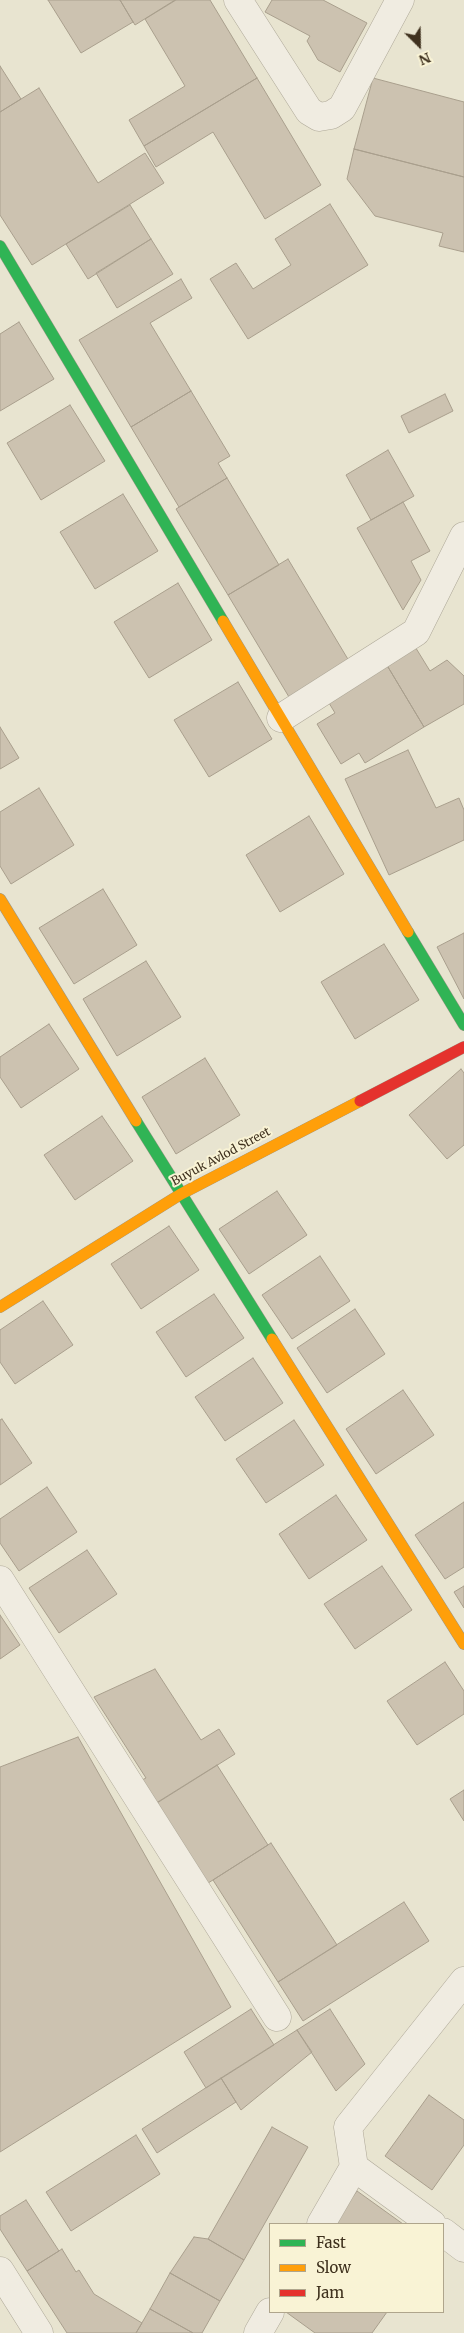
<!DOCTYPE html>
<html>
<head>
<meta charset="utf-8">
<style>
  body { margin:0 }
  #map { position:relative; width:464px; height:2333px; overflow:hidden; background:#e8e4d0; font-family:Merriweather,serif }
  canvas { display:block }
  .legend { position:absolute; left:269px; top:2223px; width:175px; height:90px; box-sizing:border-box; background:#f9f3d5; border:1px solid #afa58c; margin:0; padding:6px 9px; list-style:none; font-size:15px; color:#3f311e }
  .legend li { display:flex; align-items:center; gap:10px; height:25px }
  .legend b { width:25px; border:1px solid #afa58c }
  .north { position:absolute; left:394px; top:20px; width:50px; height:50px; -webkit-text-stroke:4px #f9f3d5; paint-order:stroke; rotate:157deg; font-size:14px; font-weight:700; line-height:20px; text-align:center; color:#3f311e }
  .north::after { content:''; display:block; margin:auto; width:18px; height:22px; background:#3f311e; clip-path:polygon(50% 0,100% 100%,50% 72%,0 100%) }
</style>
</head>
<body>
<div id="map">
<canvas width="464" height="2333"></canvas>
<ul class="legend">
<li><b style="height:6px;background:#30b455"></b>Fast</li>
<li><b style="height:6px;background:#ff9f0a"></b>Slow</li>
<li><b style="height:6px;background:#e5322d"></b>Jam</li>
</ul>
<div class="north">N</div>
</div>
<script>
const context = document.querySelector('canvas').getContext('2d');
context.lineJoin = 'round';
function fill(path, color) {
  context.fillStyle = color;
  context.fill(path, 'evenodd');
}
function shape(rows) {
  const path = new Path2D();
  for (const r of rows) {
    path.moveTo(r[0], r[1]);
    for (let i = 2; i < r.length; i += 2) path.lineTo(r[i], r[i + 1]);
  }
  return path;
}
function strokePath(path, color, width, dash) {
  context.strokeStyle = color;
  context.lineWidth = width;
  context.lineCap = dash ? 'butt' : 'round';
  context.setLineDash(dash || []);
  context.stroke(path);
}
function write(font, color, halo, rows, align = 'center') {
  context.font = font + ' Merriweather,serif';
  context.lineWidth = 4;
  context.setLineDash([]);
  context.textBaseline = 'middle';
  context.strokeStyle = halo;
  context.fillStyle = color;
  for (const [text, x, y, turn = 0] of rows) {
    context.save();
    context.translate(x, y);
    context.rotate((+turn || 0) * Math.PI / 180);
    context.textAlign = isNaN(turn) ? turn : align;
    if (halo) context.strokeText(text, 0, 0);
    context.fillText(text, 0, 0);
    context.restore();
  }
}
const building = shape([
  [48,0,120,0,133,22,81,53,48,0],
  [120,0,175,0,135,25,120,0],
  [176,0,210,0,257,78,144,146,129,120,185,86,145,19,176,0],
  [272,0,323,0,367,23,340,72,318,60,307,41,310,36,265,12,272,0],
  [0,66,21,99,0,112,0,66],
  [257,78,321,185,265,219,213,132,156,167,144,146,257,78],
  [373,78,464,102,464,177,354,149,373,78],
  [39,88,98,183,145,153,164,183,32,265,0,215,0,112,39,88],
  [354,149,464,177,464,252,439,246,443,233,375,216,347,179,354,149],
  [330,204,368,265,248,339,210,279,236,263,253,289,291,265,275,239,330,204],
  [130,205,151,239,88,279,66,244,130,205],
  [151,239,173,274,117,308,96,273,151,239],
  [181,279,192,298,150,323,191,391,131,427,79,340,181,279],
  [19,322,54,379,0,411,0,334,19,322],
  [191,391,230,456,218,463,227,478,179,507,131,427,191,391],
  [445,394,453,411,409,433,401,416,445,394],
  [70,405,105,461,41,500,7,443,70,405],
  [388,450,414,496,371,520,346,475,388,450],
  [227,478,279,565,228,595,176,509,227,478],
  [123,494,158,551,95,589,60,532,123,494],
  [403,502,430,551,411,561,421,580,403,610,357,528,403,502],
  [288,559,352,666,292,702,228,595,288,559],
  [178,583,212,640,149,678,114,622,178,583],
  [414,645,430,671,447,660,464,676,464,704,424,727,385,662,414,645],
  [385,662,424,727,365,763,359,753,341,764,317,724,335,713,326,698,385,662],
  [238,682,272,739,209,777,174,720,238,682],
  [0,727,19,758,0,769,0,727],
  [408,750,436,808,459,798,464,810,464,840,389,875,345,779,408,750],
  [39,788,74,845,11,884,0,866,0,812,39,788],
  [309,816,344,874,280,912,246,855,309,816],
  [103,889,137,945,74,984,39,928,103,889],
  [464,933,464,999,437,947,464,933],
  [384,944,419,1000,355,1039,321,982,384,944],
  [146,961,181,1017,117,1056,83,999,146,961],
  [49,1024,79,1069,21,1108,0,1077,0,1057,49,1024],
  [205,1058,240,1115,176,1154,142,1097,205,1058],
  [461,1069,464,1073,464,1145,447,1159,409,1115,461,1069],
  [102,1116,133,1161,75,1200,44,1155,102,1116],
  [277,1191,307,1235,249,1274,219,1229,277,1191],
  [169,1226,199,1270,141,1309,111,1264,169,1226],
  [320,1256,350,1301,292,1339,262,1295,320,1256],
  [214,1294,244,1338,186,1377,156,1332,214,1294],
  [43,1301,73,1345,15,1384,0,1362,0,1330,43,1301],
  [355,1309,385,1354,327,1393,297,1348,355,1309],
  [253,1358,283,1403,225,1441,195,1397,253,1358],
  [403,1390,434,1435,376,1474,346,1429,403,1390],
  [2,1419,32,1463,0,1485,0,1420,2,1419],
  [294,1420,324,1465,266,1503,236,1459,294,1420],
  [47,1487,77,1532,19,1571,0,1543,0,1519,47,1487],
  [336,1495,367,1540,309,1579,279,1534,336,1495],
  [464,1502,464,1567,445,1579,415,1535,464,1502],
  [87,1550,117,1594,59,1633,29,1588,87,1550],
  [382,1566,412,1610,355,1649,324,1604,382,1566],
  [464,1586,464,1608,454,1592,464,1586],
  [0,1615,20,1645,0,1659,0,1615],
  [445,1662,464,1691,464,1714,417,1745,387,1701,445,1662],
  [155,1669,201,1740,219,1729,235,1754,157,1803,142,1780,146,1778,94,1697,155,1669],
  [78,1737,231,2007,0,2152,0,1767,78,1737],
  [217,1765,268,1845,205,1885,153,1805,217,1765],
  [464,1790,464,1821,450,1799,464,1790],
  [271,1843,337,1945,278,1982,213,1880,271,1843],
  [404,1902,429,1941,303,2021,278,1982,404,1902],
  [251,2009,274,2045,206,2088,184,2052,251,2009],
  [330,2009,365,2064,336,2091,297,2030,330,2009],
  [297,2030,312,2052,241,2110,221,2078,297,2030],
  [221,2078,236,2102,157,2153,142,2129,221,2078],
  [429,2095,464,2120,464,2145,432,2190,385,2156,429,2095],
  [272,2127,308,2147,244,2260,208,2239,272,2127],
  [136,2135,160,2174,71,2231,46,2192,136,2135],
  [357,2191,403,2224,333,2224,357,2191],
  [26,2200,59,2251,27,2271,0,2229,0,2216,26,2200],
  [194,2237,208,2239,244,2260,220,2301,170,2273,194,2237],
  [62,2249,76,2272,79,2270,94,2294,142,2323,136,2333,67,2333,27,2271,62,2249],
  [170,2273,220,2301,202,2333,193,2333,150,2309,170,2273],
  [150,2309,193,2333,136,2333,150,2309],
  [286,2312,387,2312,372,2333,315,2333,286,2312]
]);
fill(building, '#ccc2b0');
strokePath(building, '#a99f8d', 1);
const street = shape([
  [238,0,309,111,319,117,331,115,342,108,400,0],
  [281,718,416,632,464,536],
  [0,1580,277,2017],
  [354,2167,432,2224],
  [321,2224,354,2167,348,2127,464,1981],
  [443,2232,464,2248],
  [0,2271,39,2333],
  [258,2333,270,2312]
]);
const fast = shape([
  [0,246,223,621],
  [408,932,464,1025],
  [136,1121,272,1339]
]);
const slow = shape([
  [223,621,408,932],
  [0,899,136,1121],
  [0,1307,181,1194,360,1101],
  [272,1339,464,1644]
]);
const jam = shape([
  [360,1101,464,1047]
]);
strokePath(street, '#aea898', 29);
strokePath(fast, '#9d9888', 12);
strokePath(slow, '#9d9888', 12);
strokePath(jam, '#9d9888', 12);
strokePath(street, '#f0ece1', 28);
strokePath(fast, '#30b455', 11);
strokePath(slow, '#ff9f0a', 11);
strokePath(jam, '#e5322d', 11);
write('12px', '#3f311e', '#f9f3d5', [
  ["Buyuk Avlod Street",221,1157,-28]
]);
</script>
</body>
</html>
